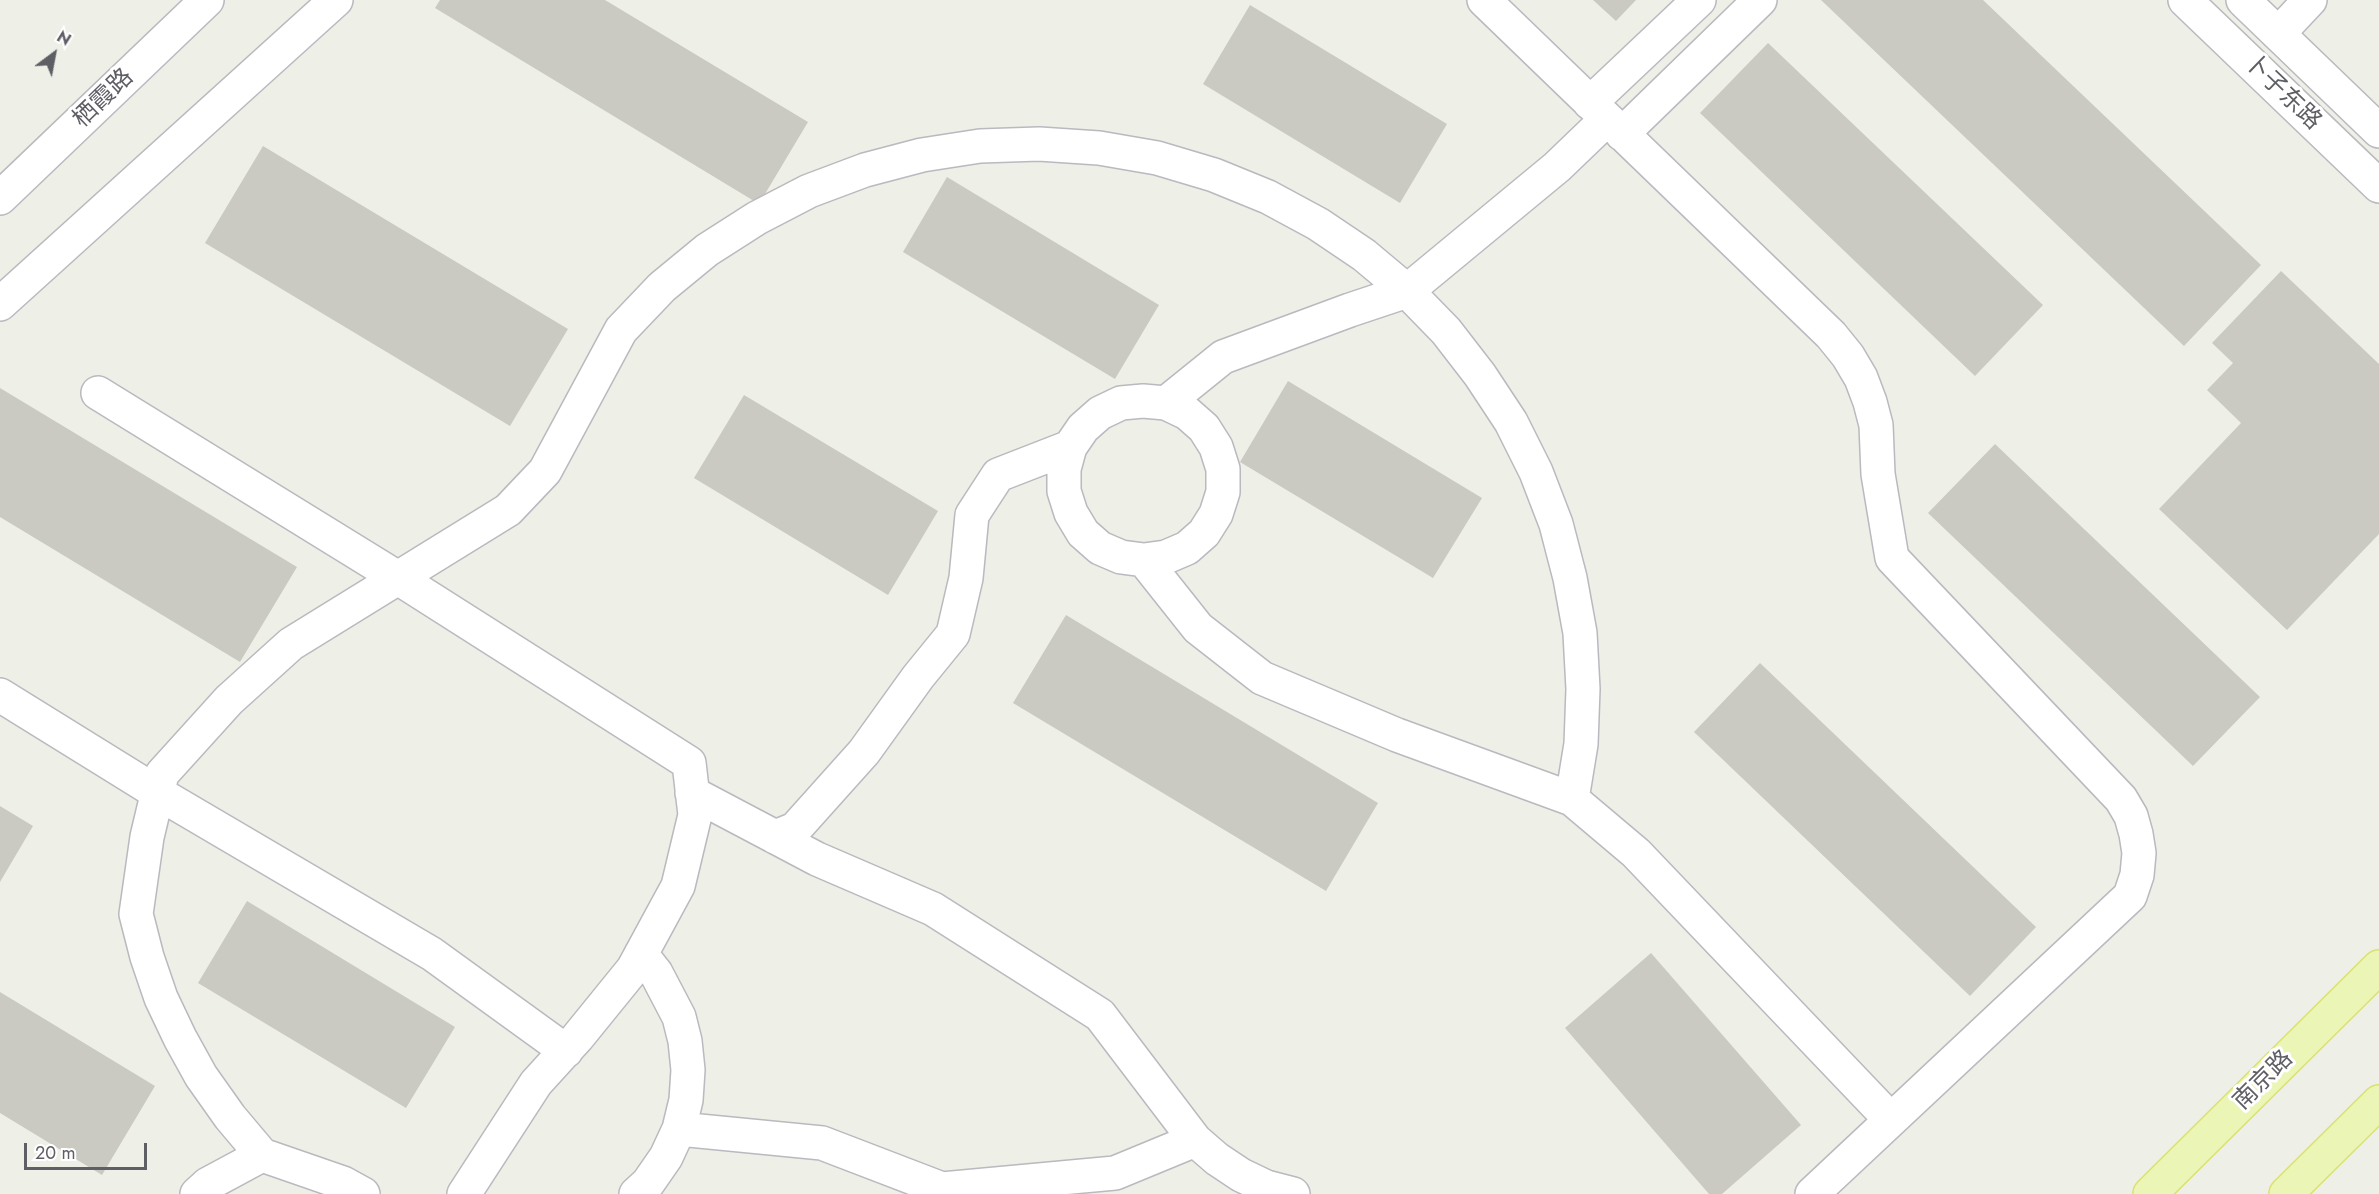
<!DOCTYPE html>
<html>
<head>
<meta charset="utf-8">
<style>
  body { margin:0 }
  #map { position:relative; width:2379px; height:1194px; overflow:hidden; background:#eeefe7; font-family:Jost,sans-serif }
  canvas { display:block }
  .north { position:absolute; left:24px; top:24px; width:60px; height:60px; -webkit-text-stroke:4px #fff; paint-order:stroke; rotate:32deg; font-size:16px; font-weight:700; line-height:24px; text-align:center; color:#5e5f65 }
  .north::after { content:''; display:block; margin:auto; width:21px; height:27px; background:#5e5f65; clip-path:polygon(50% 0,100% 100%,50% 72%,0 100%) }
  .scale { position:absolute; left:24px; top:1143px; width:123px; height:27px; box-sizing:border-box; border:3px solid #5e5f65; border-top:0; padding-left:8px; font-size:18px; line-height:21px; white-space:nowrap; color:#5e5f65; -webkit-text-stroke:4px #fff; paint-order:stroke }
</style>
</head>
<body>
<div id="map">
<canvas width="2379" height="1194"></canvas>
<div class="north">N</div>
<div class="scale">20 m</div>
</div>
<script>
const context = document.querySelector('canvas').getContext('2d');
context.lineJoin = 'round';
function fill(path, color) {
  context.fillStyle = color;
  context.fill(path, 'evenodd');
}
function shape(rows) {
  const path = new Path2D();
  for (const r of rows) {
    path.moveTo(r[0], r[1]);
    for (let i = 2; i < r.length; i += 2) path.lineTo(r[i], r[i + 1]);
  }
  return path;
}
function strokePath(path, color, width, dash) {
  context.strokeStyle = color;
  context.lineWidth = width;
  context.lineCap = dash ? 'butt' : 'round';
  context.setLineDash(dash || []);
  context.stroke(path);
}
function write(font, color, halo, rows, align = 'center') {
  context.font = font + ' Jost,"Noto Sans SC",sans-serif';
  context.lineWidth = 6;
  context.setLineDash([]);
  context.textBaseline = 'middle';
  context.strokeStyle = halo;
  context.fillStyle = color;
  for (const [text, x, y, turn = 0] of rows) {
    context.save();
    context.translate(x, y);
    context.rotate((+turn || 0) * Math.PI / 180);
    context.textAlign = isNaN(turn) ? turn : align;
    if (halo) context.strokeText(text, 0, 0);
    context.fillText(text, 0, 0);
    context.restore();
  }
}
fill(shape([
  [440,0,605,0,808,122,759,204,435,8],
  [1593,0,1636,0,1616,21],
  [1821,0,1983,0,2261,265,2184,346],
  [1250,5,1447,124,1400,203,1203,84],
  [1768,43,2043,305,1975,376,1700,113],
  [263,146,568,329,510,426,205,243],
  [947,177,1159,305,1115,379,903,252],
  [2281,271,2379,364,2379,534,2287,630,2159,509,2241,423,2207,390,2233,363,2212,343],
  [1288,381,1482,498,1433,578,1240,462],
  [0,388,297,567,240,662,0,517],
  [744,395,938,511,888,595,694,478],
  [1995,444,2260,697,2193,766,1928,513],
  [1066,615,1378,803,1326,891,1013,703],
  [1760,663,2036,927,1970,996,1694,732],
  [0,806,33,826,0,882],
  [247,901,455,1027,406,1108,198,983],
  [1651,953,1801,1125,1722,1194,1709,1194,1565,1028],
  [0,992,155,1086,102,1175,0,1113]
]), '#cacac3');
const minor = shape([
  [1484,0,1831,335,1848,356,1861,378,1870,402,1876,425,1878,474,1892,558,2121,799,2131,816,2136,834,2139,853,2137,875,2130,896,1812,1194],
  [2185,0,2379,186],
  [2243,0,2379,131],
  [2278,34,2310,0],
  [1590,103,1699,0],
  [1622,134,1760,0],
  [0,198,207,0],
  [0,304,336,0],
  [98,393,398,578,689,763,695,815,678,886,633,969,577,1038,536,1083,464,1194],
  [1166,403,1223,357,1350,310,1407,291,1557,167,1607,119],
  [1144,560,1166,557,1187,548,1204,533,1216,514,1223,492,1223,469,1216,447,1204,428,1187,413,1166,403,1143,401,1121,403,1100,413,1083,428,1070,447,1064,469,1064,491,1071,513,1083,533,1100,548,1121,557,1144,560,1198,628,1262,678,1397,735,1572,799,1636,853,1891,1120],
  [0,695,158,793,432,954,566,1051],
  [692,793,817,859,933,909,1100,1015,1195,1140,1217,1159,1241,1175,1266,1187,1293,1194],
  [775,837,795,829,864,752,918,677,953,634,966,578,972,515,998,475,1070,447],
  [679,1129,822,1143,942,1189,1115,1173,1195,1140],
  [197,1194,208,1184,262,1155],
  [363,1194,343,1183,262,1155,230,1117,201,1076,180,1038,161,998,147,957,136,914,147,837,162,774,229,700,291,644,508,510,545,471,621,330,662,287,707,250,757,218,809,191,865,170,922,155,980,146,1039,144,1099,148,1157,158,1214,175,1268,197,1318,224,1364,255,1407,291,1446,331,1480,375,1511,422,1536,472,1556,524,1570,578,1580,633,1583,689,1581,744,1572,799],
  [636,1194,648,1183,666,1157,679,1129,686,1100,688,1070,685,1041,679,1017,656,973,641,954]
]);
const major = shape([
  [2150,1194,2379,967],
  [2286,1194,2379,1102]
]);
strokePath(minor, '#b9b9bf', 36);
strokePath(major, '#dbe16e', 36);
strokePath(minor, '#fff', 33);
strokePath(major, '#ebf5b5', 33);
write('24px', '#5e5f65', '#fff', [
  ["卜子东路",2282,93,44],
  ["栖霞路",104,99,-44],
  ["南京路",2264,1081,-45]
]);
</script>
</body>
</html>
